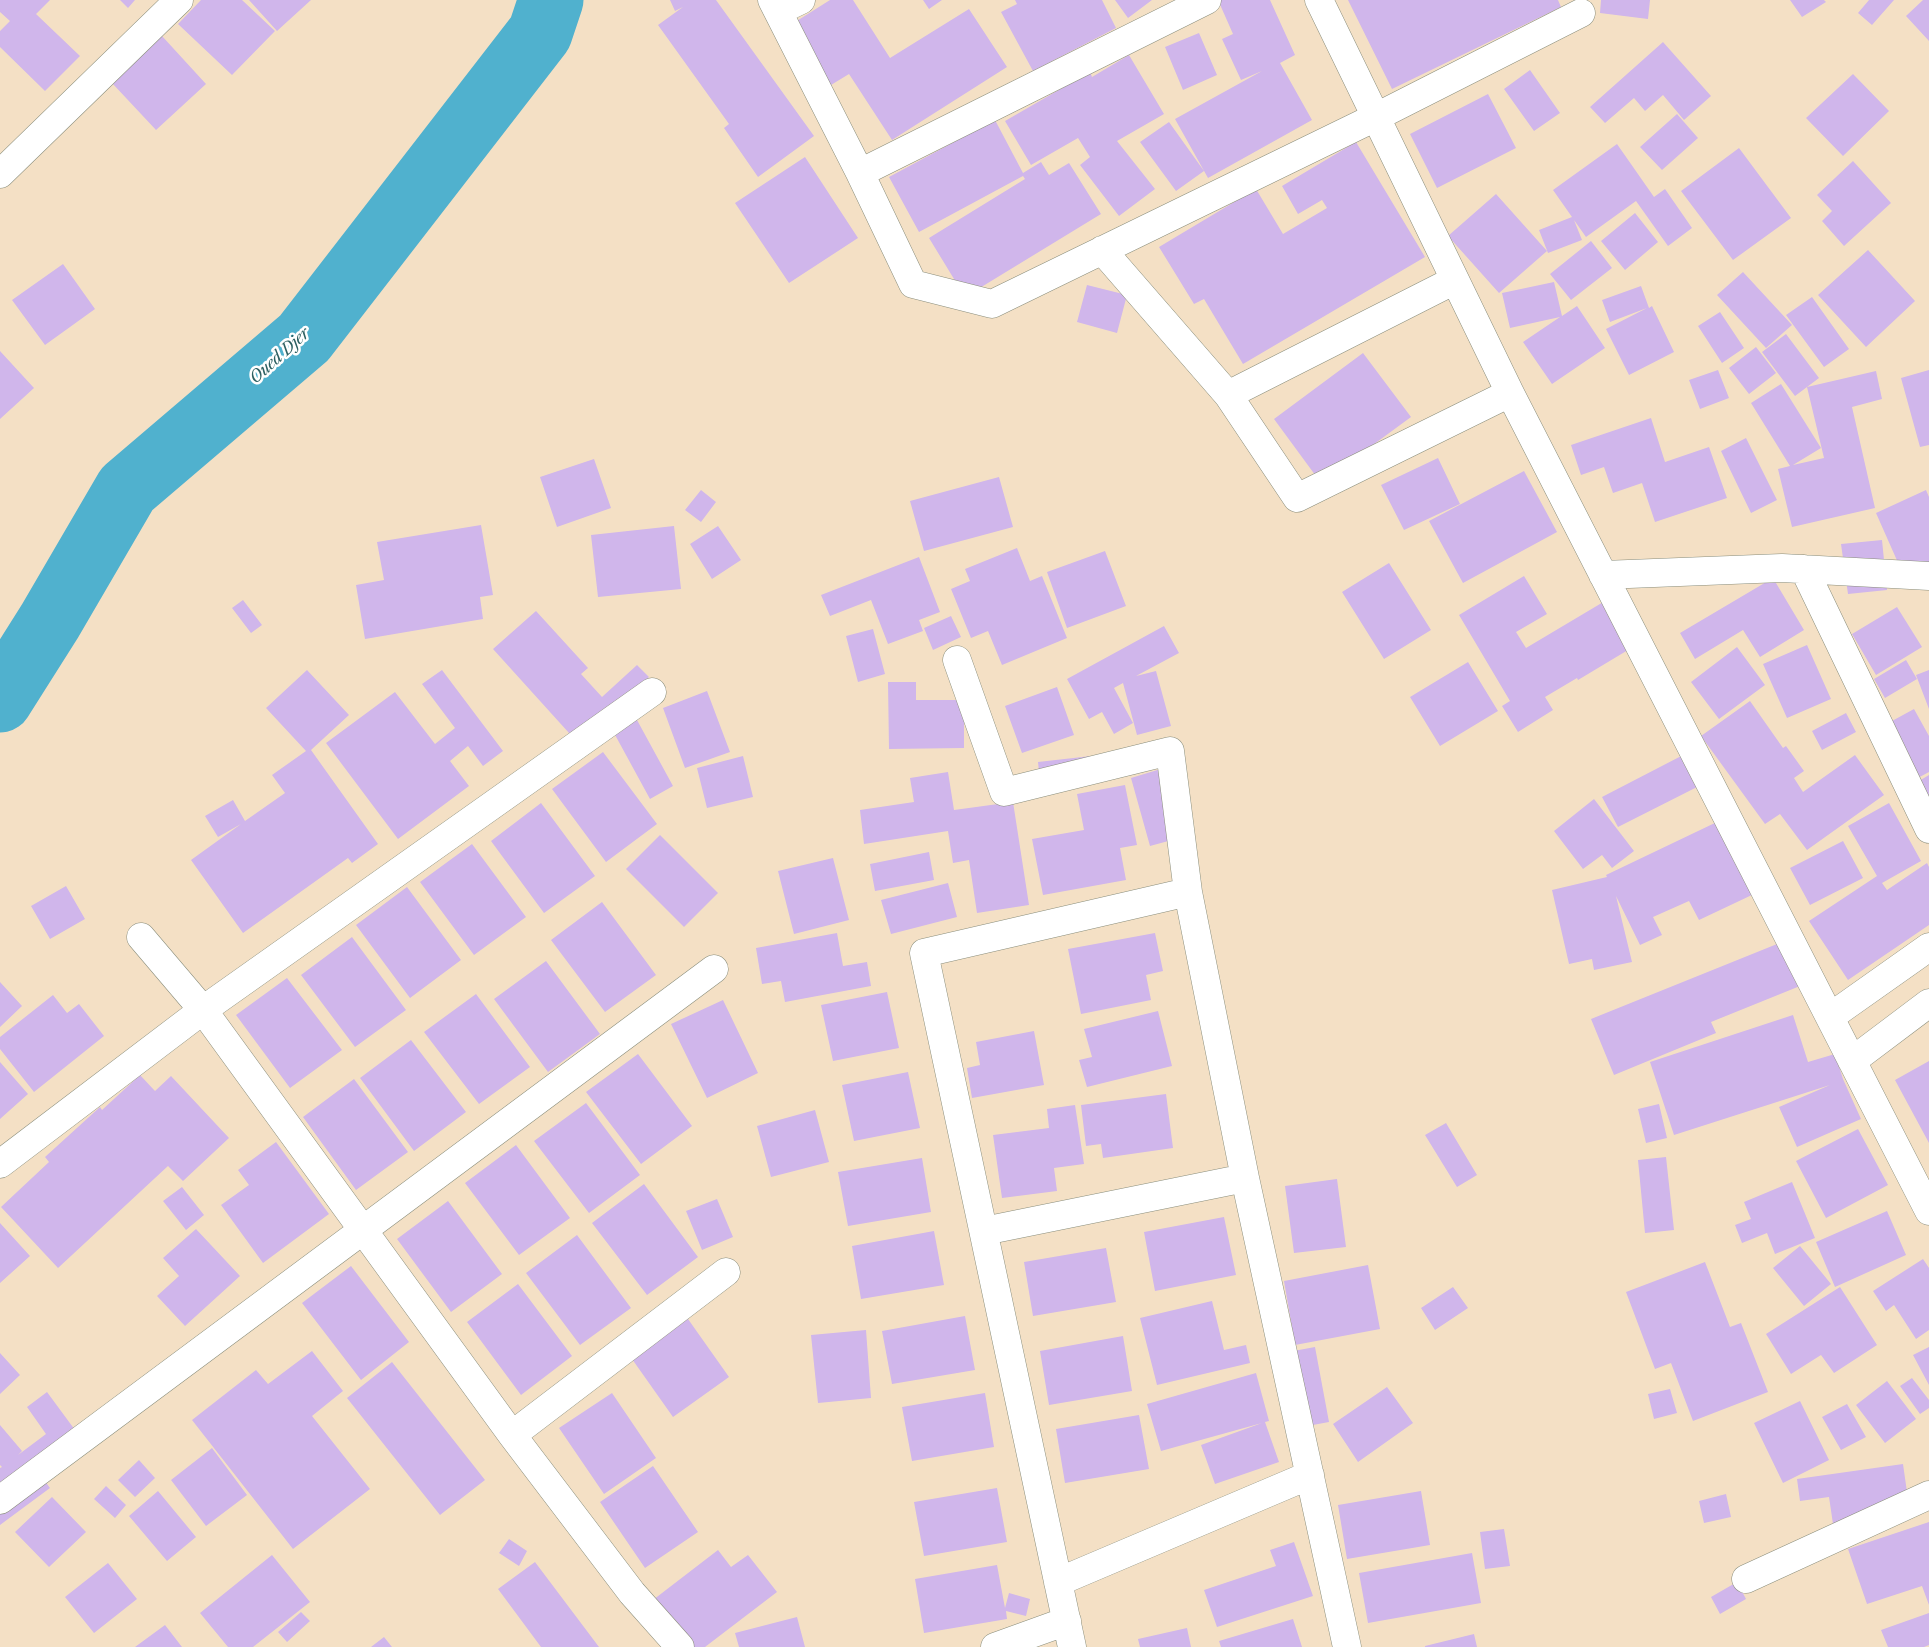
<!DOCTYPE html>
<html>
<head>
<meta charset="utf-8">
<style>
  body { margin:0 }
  canvas { display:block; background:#f4e0c5 }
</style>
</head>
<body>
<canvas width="1929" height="1647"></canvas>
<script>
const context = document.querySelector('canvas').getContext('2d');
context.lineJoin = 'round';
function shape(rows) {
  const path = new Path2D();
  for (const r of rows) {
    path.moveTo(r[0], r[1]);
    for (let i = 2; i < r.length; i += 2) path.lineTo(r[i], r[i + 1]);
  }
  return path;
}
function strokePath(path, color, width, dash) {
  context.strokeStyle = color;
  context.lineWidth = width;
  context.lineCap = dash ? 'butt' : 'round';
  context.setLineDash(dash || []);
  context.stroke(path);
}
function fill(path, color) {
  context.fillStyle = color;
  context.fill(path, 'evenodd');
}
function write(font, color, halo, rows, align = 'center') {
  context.font = font + ' "Libre Caslon Text",serif';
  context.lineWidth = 5;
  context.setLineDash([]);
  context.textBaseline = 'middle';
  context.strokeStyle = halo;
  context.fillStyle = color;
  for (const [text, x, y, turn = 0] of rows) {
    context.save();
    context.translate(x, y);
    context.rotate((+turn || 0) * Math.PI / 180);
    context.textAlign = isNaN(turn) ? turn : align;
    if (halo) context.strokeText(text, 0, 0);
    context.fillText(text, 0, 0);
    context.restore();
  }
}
strokePath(shape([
  [0,700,50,621,127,489,304,338,540,33,551,0]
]), '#50b1ce', 65);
fill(shape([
  [0,0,50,0,36,14,80,56,45,91,0,47,0,31,10,21,0,12],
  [120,0,135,0,128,8],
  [201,0,242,0,275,31,232,75,178,24],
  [249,0,311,0,277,31],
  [670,0,716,0,814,136,758,177,724,128,729,124,658,25,683,7,675,11],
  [830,0,853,0,890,58,969,9,1007,67,892,140,849,74,831,85,792,24],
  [923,0,942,0,929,9],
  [1015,0,1102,0,1116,28,1033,71,1001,12,1017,4],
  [1115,0,1152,0,1128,18],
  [1218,0,1270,0,1295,55,1280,63,1312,120,1208,178,1175,119,1262,71,1241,80,1222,39,1233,34],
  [1348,0,1558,0,1561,7,1392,89],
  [1601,0,1650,0,1648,19,1600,13],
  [1790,0,1824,0,1826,2,1802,17],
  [1869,0,1894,0,1872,25,1858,13],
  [1923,0,1929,0,1929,41,1906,16],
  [1199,33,1217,75,1183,90,1165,47],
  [162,36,206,84,156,130,112,83],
  [1663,42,1711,96,1684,120,1663,95,1645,111,1634,98,1605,123,1590,107],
  [1129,55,1164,114,1117,141,1155,189,1119,216,1080,165,1090,157,1078,138,1031,165,1005,121,1090,72,1092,77],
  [1530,70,1560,113,1534,131,1504,89],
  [1853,74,1889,111,1843,156,1806,118],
  [1488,94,1516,148,1437,188,1410,134],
  [1677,114,1698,138,1662,170,1640,147],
  [995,120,1023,173,1041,162,1049,175,1069,163,1101,214,965,297,929,238,1025,179,1023,176,919,232,889,177],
  [1169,122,1204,171,1176,191,1140,142],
  [1356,142,1425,257,1243,364,1204,299,1194,304,1159,247,1256,189,1283,234,1327,208,1322,200,1298,214,1282,186],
  [1617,144,1654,197,1665,189,1692,228,1668,246,1636,201,1586,237,1574,220,1582,240,1548,253,1539,230,1572,217,1553,190],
  [1739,148,1791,218,1733,260,1681,191],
  [805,157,858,238,789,283,735,203],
  [1853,161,1891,203,1844,246,1822,221,1832,211,1817,195],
  [1496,194,1547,251,1499,293,1448,236],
  [1635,213,1658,242,1625,270,1601,241],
  [1591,241,1612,268,1571,300,1550,274],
  [1868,250,1915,301,1866,347,1818,295],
  [63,264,95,309,45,345,12,300],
  [1743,272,1792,325,1766,348,1717,295],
  [1554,282,1562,316,1577,306,1605,348,1552,384,1523,342,1560,317,1510,328,1502,293],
  [1087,285,1127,295,1117,333,1077,322],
  [1641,286,1649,308,1652,306,1674,352,1629,375,1606,329,1647,308,1610,322,1602,300],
  [1812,297,1849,349,1824,367,1786,315],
  [1720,312,1744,348,1722,363,1698,326],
  [1786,334,1819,378,1807,387,1876,371,1882,399,1852,407,1875,508,1792,527,1778,469,1790,466,1751,403,1781,384,1821,448,1793,465,1824,458,1807,387,1795,396,1762,352],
  [1756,347,1776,373,1749,394,1729,368],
  [0,351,34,388,0,419],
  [1363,353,1411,417,1321,483,1274,419],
  [1718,370,1729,398,1700,409,1689,380],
  [1929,370,1929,445,1920,447,1901,378],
  [1651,418,1665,462,1709,447,1727,498,1655,522,1642,483,1613,493,1604,467,1581,475,1571,445],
  [1746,438,1777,500,1751,513,1721,451],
  [1438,458,1460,504,1404,530,1381,485],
  [594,459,611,508,557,527,540,477],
  [1524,471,1557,532,1463,583,1429,521],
  [999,477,1013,527,924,551,910,501],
  [701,490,716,502,701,522,685,510],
  [1926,490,1929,497,1929,580,1903,574,1876,513],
  [481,525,493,595,480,597,483,619,365,639,356,585,384,580,377,542],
  [674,526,681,589,598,597,591,535],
  [718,526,741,560,712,579,690,544],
  [1882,540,1887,590,1848,594,1841,544],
  [1017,548,1030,581,1042,576,1067,638,1002,665,988,631,971,638,951,589,970,581,965,569],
  [1105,551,1126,606,1067,628,1047,572],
  [919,557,940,612,919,620,923,631,888,644,871,600,830,616,821,595],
  [1389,563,1431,630,1384,659,1342,592],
  [1524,576,1547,614,1516,632,1526,648,1605,601,1633,647,1578,680,1577,678,1545,697,1553,710,1518,732,1502,706,1510,701,1459,615],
  [1773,578,1804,630,1760,657,1743,630,1695,659,1680,633],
  [243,600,262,625,251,633,232,608],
  [1897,607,1922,647,1876,675,1852,634],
  [536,611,588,668,581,674,602,697,637,665,649,677,613,709,624,722,588,754,493,649],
  [951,616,961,637,933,650,924,628],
  [1164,626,1179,653,1136,676,1156,671,1171,726,1137,735,1123,683,1114,688,1133,723,1114,734,1102,712,1089,719,1067,679],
  [873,629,885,674,858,682,846,636],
  [1807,645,1831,699,1787,718,1763,664],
  [1737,647,1765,685,1719,719,1691,682],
  [1906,660,1917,679,1885,698,1874,679],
  [1468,662,1498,711,1440,746,1410,697],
  [307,670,349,715,311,750,378,844,352,863,348,858,243,933,191,860,241,824,218,837,205,816,233,800,245,821,285,793,272,775,306,751,266,708],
  [442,670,503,751,483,766,468,746,450,761,469,786,398,839,326,743,395,692,435,744,455,728,422,684],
  [1929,670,1929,709,1916,675],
  [888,682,916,682,916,700,964,700,964,748,889,749],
  [1057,687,1074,735,1022,753,1005,706],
  [707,691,730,752,685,768,663,708],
  [1750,701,1783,748,1786,746,1804,771,1794,778,1803,792,1855,755,1884,795,1807,850,1780,814,1765,824,1701,736],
  [1914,709,1929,736,1929,772,1899,788,1870,733],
  [1846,713,1856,732,1822,750,1812,731],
  [637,720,673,786,650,799,614,733],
  [603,752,657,824,606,862,552,789],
  [1687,753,1703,784,1618,827,1602,797],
  [743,756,753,797,707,808,697,768],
  [1091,756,1093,776,1040,781,1038,762],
  [1164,768,1183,837,1150,846,1131,778],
  [948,772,954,810,1013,802,1029,905,977,913,969,860,953,863,948,831,864,844,860,810,914,802,910,778],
  [1929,775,1929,797,1919,781],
  [1125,785,1137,845,1120,848,1126,880,1043,895,1032,839,1084,830,1077,794],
  [1594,799,1634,851,1612,868,1602,855,1583,869,1554,831],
  [541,803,595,876,544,913,491,841],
  [1889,803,1921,861,1882,883,1887,890,1927,863,1929,867,1929,925,1848,980,1809,921,1877,876,1848,826],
  [1719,821,1754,894,1699,920,1689,901,1653,917,1662,935,1640,945,1616,896,1632,962,1594,970,1592,959,1569,964,1552,890,1607,877,1606,875],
  [660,835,718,893,684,927,626,869],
  [1843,841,1863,878,1810,905,1790,868],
  [472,844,526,917,474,955,420,882],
  [929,852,934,880,875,891,870,864],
  [833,858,849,920,794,934,778,871],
  [948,883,957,917,891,934,881,900],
  [66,886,85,919,50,939,31,906],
  [407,887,461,960,410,998,356,925],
  [602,902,656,975,605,1012,551,940],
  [837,933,843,966,867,962,871,986,785,1002,781,981,762,984,756,948],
  [1155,933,1163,971,1146,975,1151,1000,1081,1014,1068,949],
  [352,937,406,1010,355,1047,301,975],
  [1787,940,1805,984,1711,1022,1716,1033,1614,1075,1591,1019],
  [546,961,600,1034,548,1072,494,999],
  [287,978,342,1050,290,1088,236,1015],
  [0,982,22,1006,0,1027],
  [887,992,899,1048,833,1061,821,1005],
  [476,994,530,1067,479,1104,424,1032],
  [53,995,67,1013,79,1004,104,1036,34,1092,0,1049,0,1037],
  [723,1000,758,1073,707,1098,671,1024],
  [1158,1011,1172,1066,1087,1087,1079,1060,1092,1057,1084,1029],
  [1793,1015,1808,1062,1835,1054,1843,1079,1861,1119,1797,1147,1779,1107,1830,1085,1674,1135,1650,1062],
  [1034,1031,1044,1085,972,1098,967,1068,980,1065,976,1042],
  [411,1040,466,1112,414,1151,360,1078],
  [638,1054,692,1126,641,1164,586,1092],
  [1929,1061,1929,1143,1895,1080],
  [0,1062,28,1094,0,1119],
  [908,1072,920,1128,854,1141,842,1085],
  [140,1075,155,1091,171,1076,229,1138,183,1181,168,1166,58,1268,1,1207,49,1162,45,1157,100,1107,102,1110],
  [354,1079,408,1152,356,1190,303,1117],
  [1166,1094,1173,1148,1103,1158,1101,1144,1086,1146,1081,1105],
  [586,1103,640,1175,589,1213,534,1141],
  [1659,1104,1667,1138,1646,1143,1638,1109],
  [1075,1105,1084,1164,1054,1168,1057,1191,1002,1198,993,1135,1049,1128,1047,1109],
  [815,1110,829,1162,771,1177,757,1126],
  [1446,1123,1477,1175,1457,1187,1425,1135],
  [1858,1129,1888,1185,1826,1218,1796,1161],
  [276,1142,329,1214,263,1263,221,1205,249,1185,238,1170],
  [516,1145,570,1218,519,1255,465,1183],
  [1666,1157,1674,1230,1645,1233,1638,1160],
  [922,1158,931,1212,848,1226,838,1172],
  [1337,1179,1346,1247,1294,1253,1285,1186],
  [1792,1182,1815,1238,1775,1254,1767,1233,1742,1243,1735,1225,1751,1219,1744,1202],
  [644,1184,698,1257,647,1295,592,1223],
  [182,1187,204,1215,186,1230,163,1201],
  [717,1199,733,1237,702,1250,686,1211],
  [448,1201,502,1274,451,1312,397,1239],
  [1887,1211,1906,1255,1835,1287,1816,1242],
  [1224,1217,1236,1275,1155,1291,1144,1232],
  [0,1223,30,1256,0,1283],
  [196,1229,240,1276,185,1326,157,1296,179,1276,163,1258],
  [934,1231,944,1285,861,1299,852,1246],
  [577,1235,631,1308,580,1345,526,1273],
  [1800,1246,1831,1284,1804,1306,1773,1268],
  [1106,1248,1116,1302,1033,1316,1024,1262],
  [1923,1259,1929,1268,1929,1330,1916,1339,1894,1305,1886,1311,1873,1291],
  [1705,1262,1730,1327,1741,1323,1768,1392,1693,1421,1671,1363,1655,1369,1626,1292],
  [1368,1265,1380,1329,1295,1345,1284,1281],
  [351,1266,409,1342,361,1380,302,1303],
  [518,1284,572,1356,521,1395,467,1322],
  [1453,1287,1468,1308,1435,1330,1421,1308],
  [1840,1287,1877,1345,1834,1373,1821,1355,1791,1374,1766,1334],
  [1212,1301,1224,1350,1246,1345,1250,1363,1157,1385,1140,1318],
  [965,1316,975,1370,892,1384,882,1331],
  [688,1319,729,1377,673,1417,632,1359],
  [866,1330,871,1398,818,1403,811,1335],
  [1123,1336,1132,1391,1049,1405,1040,1351],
  [1315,1347,1329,1422,1302,1427,1288,1352],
  [1929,1347,1929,1385,1913,1355],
  [312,1351,343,1391,312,1416,370,1489,293,1549,192,1420,256,1370,268,1384],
  [0,1353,20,1375,0,1394],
  [392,1362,485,1480,440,1515,347,1398],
  [1256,1373,1269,1421,1265,1422,1279,1462,1215,1484,1201,1445,1262,1423,1161,1451,1147,1404],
  [1912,1378,1929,1400,1929,1408,1920,1414,1900,1386],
  [1887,1381,1916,1419,1885,1443,1856,1405],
  [1387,1387,1413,1423,1358,1462,1333,1424],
  [1670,1389,1677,1413,1654,1419,1648,1394],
  [47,1392,75,1430,31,1462,50,1488,0,1525,0,1468,2,1467,0,1465,0,1425,22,1451,18,1455,46,1434,27,1407],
  [612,1393,656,1458,604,1494,559,1428],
  [985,1393,994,1447,912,1461,902,1407],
  [1800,1401,1829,1460,1783,1483,1754,1423],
  [1847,1404,1866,1437,1841,1450,1822,1417],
  [1139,1415,1149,1469,1065,1483,1056,1429],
  [212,1448,247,1495,206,1526,171,1480],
  [139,1460,155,1478,135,1497,118,1480],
  [1903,1464,1910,1513,1833,1524,1829,1497,1800,1501,1797,1479],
  [653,1466,698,1532,645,1568,600,1502],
  [106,1486,126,1505,115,1518,94,1499],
  [997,1488,1007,1542,924,1556,914,1502],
  [158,1491,196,1537,167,1561,129,1516],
  [1421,1491,1430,1545,1347,1559,1338,1505],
  [1726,1494,1731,1517,1704,1523,1699,1501],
  [52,1497,86,1532,49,1567,15,1532],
  [1929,1522,1929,1605,1922,1586,1867,1604,1848,1549],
  [1504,1529,1510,1566,1485,1569,1480,1532],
  [509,1539,527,1551,519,1566,499,1553],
  [1294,1542,1313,1596,1217,1627,1204,1590,1276,1566,1270,1550],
  [718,1550,731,1567,748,1555,777,1592,705,1647,662,1647,636,1613],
  [1472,1553,1481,1603,1368,1623,1359,1573],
  [272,1555,310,1602,253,1647,228,1647,200,1613],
  [535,1562,599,1647,541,1647,498,1589],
  [108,1563,137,1599,94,1633,65,1597],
  [997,1565,1005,1608,1009,1593,1030,1599,1026,1616,1006,1611,1007,1619,924,1633,915,1579],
  [1737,1582,1746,1599,1720,1614,1711,1597],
  [301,1612,310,1621,287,1642,278,1632],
  [1929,1613,1929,1645,1924,1647,1888,1647,1881,1630],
  [797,1617,805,1647,739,1647,735,1633],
  [1293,1619,1302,1647,1221,1647,1219,1641],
  [165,1625,182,1647,135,1647],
  [1187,1628,1191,1647,1140,1647,1138,1639],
  [1474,1634,1477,1647,1425,1647,1425,1646],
  [384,1637,392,1647,371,1647]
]), '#d0b6eb');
const minor = shape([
  [772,0,860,173],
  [1207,0,860,173,913,284,992,304,1376,117,1581,13],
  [1319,0,1510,393,1929,1211],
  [778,11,801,0],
  [0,174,179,0],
  [1102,250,1228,395,1297,498,1510,393],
  [1228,395,1455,280],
  [1804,569,1929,829],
  [1603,575,1782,568,1929,576],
  [957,660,1004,792,1170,751,1188,892,1245,1178,1347,1647],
  [141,937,203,1010,512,1435,632,1593,680,1647],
  [1830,1017,1929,947],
  [1852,1061,1929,1003],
  [0,1164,203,1010,652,692],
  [984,1231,1245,1178],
  [512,1435,726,1272],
  [0,1500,714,969],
  [1746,1579,1929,1495],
  [1058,1582,1310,1475],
  [995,1647,1067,1621],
  [1072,1647,924,953,1188,892]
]);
strokePath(minor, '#8a8e7c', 29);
strokePath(minor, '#fff', 28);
write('italic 16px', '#2e6062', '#fff', [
  ["Oued Djer",280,356,-42]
]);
</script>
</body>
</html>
